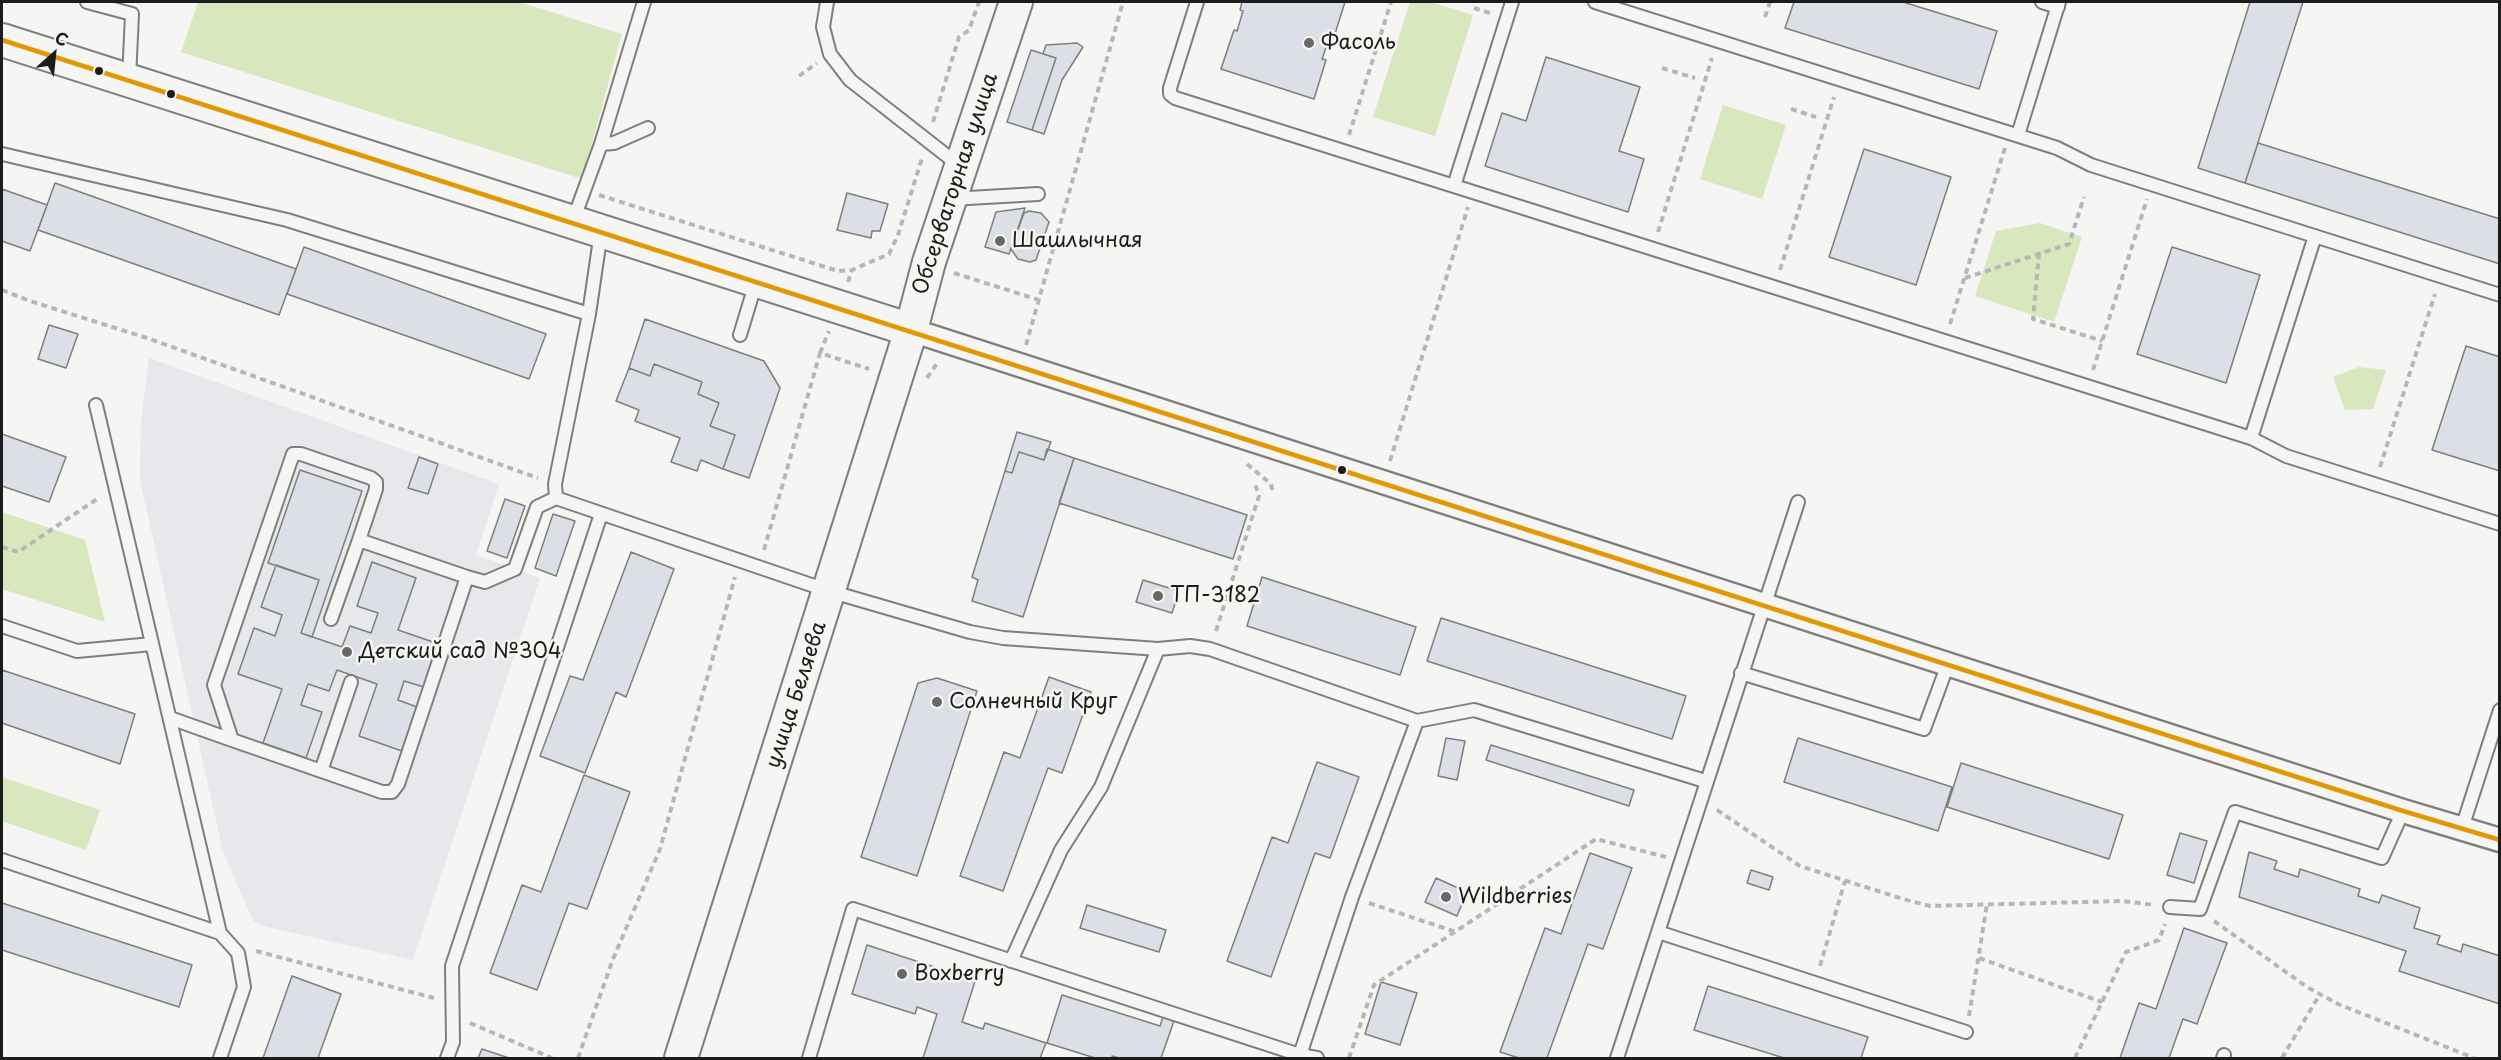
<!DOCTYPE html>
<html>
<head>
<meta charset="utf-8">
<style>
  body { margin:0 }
  #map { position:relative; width:2501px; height:1060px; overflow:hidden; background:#f5f5f3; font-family:"Playpen Sans",sans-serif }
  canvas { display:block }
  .frame { position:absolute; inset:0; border:3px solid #1c1c1c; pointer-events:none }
  .north { position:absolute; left:24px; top:24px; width:60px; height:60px; -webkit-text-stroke:4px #f6f6f2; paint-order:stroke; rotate:27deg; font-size:16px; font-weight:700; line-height:24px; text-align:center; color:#1c1c1c }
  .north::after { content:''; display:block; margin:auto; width:21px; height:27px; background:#1c1c1c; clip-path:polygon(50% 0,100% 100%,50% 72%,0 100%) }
</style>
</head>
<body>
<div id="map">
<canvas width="2501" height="1060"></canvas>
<div class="frame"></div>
<div class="north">С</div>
</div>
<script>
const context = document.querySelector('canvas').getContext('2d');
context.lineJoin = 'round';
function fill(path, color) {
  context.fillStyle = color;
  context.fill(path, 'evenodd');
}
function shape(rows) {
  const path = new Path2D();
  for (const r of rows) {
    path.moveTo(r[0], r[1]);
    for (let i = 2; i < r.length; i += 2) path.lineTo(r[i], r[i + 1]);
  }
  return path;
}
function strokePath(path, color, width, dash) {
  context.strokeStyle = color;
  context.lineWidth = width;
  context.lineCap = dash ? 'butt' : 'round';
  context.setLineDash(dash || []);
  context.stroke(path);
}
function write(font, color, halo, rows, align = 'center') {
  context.font = font + ' "Playpen Sans",sans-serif';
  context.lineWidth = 5;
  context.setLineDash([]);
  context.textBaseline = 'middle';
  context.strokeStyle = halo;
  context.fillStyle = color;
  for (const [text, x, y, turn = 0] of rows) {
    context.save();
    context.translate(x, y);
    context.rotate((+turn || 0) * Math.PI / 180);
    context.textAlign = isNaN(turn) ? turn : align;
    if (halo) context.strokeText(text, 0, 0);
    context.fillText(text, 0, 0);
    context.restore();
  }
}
fill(shape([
  [149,358,499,484,476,555,540,578,413,960,263,926,254,922,250,914,223,852,140,480,141,421]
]), '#e6e8eb');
fill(shape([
  [198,2,519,2,622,34,582,179,181,52],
  [1410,2,1430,2,1473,15,1435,136,1373,117],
  [1723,105,1786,125,1762,199,1700,179],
  [2040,223,2082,237,2054,322,1975,296,1996,231],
  [2359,367,2386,370,2373,409,2345,410,2333,377],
  [2,512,85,540,105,622,2,589],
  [2,777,100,810,86,850,2,821]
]), '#d8e7be');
const building = shape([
  [1242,2,1345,2,1333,40,1329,39,1322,59,1326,60,1314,99,1221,69,1234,30,1237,31,1243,11,1240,10,1242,2],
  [1794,2,1903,2,1997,31,1979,89,1785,28,1794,2],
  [2250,2,2303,2,2245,183,2198,168,2250,2],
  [1077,43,1083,47,1062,80,1044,134,1032,130,1056,58,1043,54,1046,45,1077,43],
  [1031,50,1056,58,1032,130,1007,122,1031,50],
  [1546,57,1640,87,1619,151,1644,159,1628,212,1485,166,1502,113,1526,121,1546,57],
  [2258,143,2500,219,2500,264,2245,183,2258,143],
  [1864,149,1951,177,1916,285,1829,257,1864,149],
  [55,183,296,269,279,315,38,230,55,183],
  [2,189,47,205,30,251,2,241,2,189],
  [847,193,888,204,880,231,872,231,871,238,837,230,847,193],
  [1025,208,1009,254,985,247,996,212,1025,208],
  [1029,211,1041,213,1049,222,1036,260,1030,262,1018,259,1011,249,1024,213,1029,211],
  [304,247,546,334,529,379,287,294,304,247],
  [2172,247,2260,275,2226,383,2137,354,2172,247],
  [645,319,764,361,780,388,749,478,723,469,735,435,710,426,719,403,698,394,702,382,654,364,650,376,629,368,645,319],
  [49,325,78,334,66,368,38,359,49,325],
  [2466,346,2500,357,2500,471,2432,450,2466,346],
  [654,364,702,382,698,394,719,403,710,426,735,435,723,469,701,460,697,471,671,462,680,438,635,421,639,410,616,401,629,368,650,376,654,364],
  [1017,432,1051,442,1044,460,1019,452,1012,473,1005,471,1017,432],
  [2,434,66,457,49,502,2,486,2,434],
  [1047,449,1074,458,1023,617,972,601,978,580,972,577,1005,471,1012,473,1019,452,1044,460,1047,449],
  [419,457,438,464,428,494,408,488,419,457],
  [1074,458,1247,515,1233,559,1059,503,1074,458],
  [300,470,362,491,312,637,301,633,319,580,268,563,300,470],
  [505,499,525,506,507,558,487,551,505,499],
  [553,514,575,521,556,576,535,568,553,514],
  [631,552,674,569,626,697,616,692,585,773,540,756,570,676,583,680,631,552],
  [372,562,416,578,398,630,439,644,424,687,404,681,398,700,417,707,402,751,359,736,377,684,337,670,329,691,308,684,301,705,322,712,306,758,263,743,282,689,238,674,254,628,275,636,282,615,261,607,276,565,319,580,301,633,342,647,350,626,371,633,378,613,357,606,372,562],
  [1262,577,1416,627,1400,675,1247,626,1262,577],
  [1143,580,1179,591,1172,613,1136,602,1143,580],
  [1441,618,1686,696,1672,739,1427,661,1441,618],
  [2,670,135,714,120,764,2,723,2,670],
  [1049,677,1091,692,1062,773,1048,768,1003,891,960,876,1004,752,1020,758,1049,677],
  [937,678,977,691,917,876,861,857,918,683,937,678],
  [1446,738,1465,741,1457,780,1438,776,1446,738],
  [1798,738,1952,787,1938,831,1784,782,1798,738],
  [1491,745,1634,790,1629,806,1486,760,1491,745],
  [1317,762,1359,777,1330,858,1315,853,1271,977,1227,961,1272,837,1288,843,1317,762],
  [1961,763,2123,815,2109,859,1947,807,1961,763],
  [584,775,630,792,587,909,569,903,537,990,490,973,522,885,541,892,584,775],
  [2180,833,2207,841,2194,883,2167,875,2180,833],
  [2249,852,2277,861,2274,869,2298,877,2300,869,2360,889,2358,896,2379,903,2382,895,2420,908,2414,928,2440,936,2437,944,2461,952,2463,944,2500,956,2500,1004,2399,971,2406,951,2239,897,2249,852],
  [1590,853,1632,868,1603,949,1588,944,1547,1058,1519,1058,1500,1052,1545,928,1561,934,1590,853],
  [1751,870,1773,877,1769,890,1747,883,1751,870],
  [1436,878,1467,892,1457,916,1425,902,1436,878],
  [2,903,192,965,179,1007,2,950,2,903],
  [1087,905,1166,930,1159,952,1080,928,1087,905],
  [2184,928,2227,943,2197,1024,2183,1019,2169,1058,2120,1058,2139,1003,2156,1009,2184,928],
  [867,945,965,977,968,968,978,972,962,1022,983,1029,985,1023,1046,1043,1040,1058,923,1058,937,1014,917,1007,915,1014,852,994,867,945],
  [292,976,341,994,318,1058,263,1058,292,976],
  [1381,982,1417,993,1400,1045,1365,1034,1381,982],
  [1708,986,1868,1037,1861,1058,1784,1058,1694,1030,1708,986],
  [1062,995,1160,1026,1163,1017,1174,1021,1161,1058,1119,1058,1112,1056,1112,1058,1095,1058,1047,1043,1062,995],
  [482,1049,509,1058,478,1058,482,1049]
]);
fill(building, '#dddfe6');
strokePath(building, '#7e7e7d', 1.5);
const lane = shape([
  [87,2,132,14,129,79],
  [827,2,823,27,830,54,850,80,960,166],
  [1197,2,1170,88,1170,94,1175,98,1454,186,1512,2],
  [1595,2,2057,148,2091,165,2500,295],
  [2042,2,2058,7],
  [2018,135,2059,2],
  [601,144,644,2],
  [2,154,287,220,589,314,601,232],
  [1454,186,2251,438,2286,456,2500,524],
  [951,199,1038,194],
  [573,221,601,144,614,143,648,128],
  [589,314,555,484,556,498,829,591,970,632,1003,638,1158,649,1190,646,1210,649,1417,721,1474,710,1705,781],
  [740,335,756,282],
  [96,405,220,933,238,953,244,987,220,1058],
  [2251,438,2315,236],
  [293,454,301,454,371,478,376,482,376,489,359,540,467,577,398,784,392,792,382,792,232,740,214,685,293,454],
  [467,577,485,582,515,569,537,507,556,498],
  [331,619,359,540],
  [2,626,77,651,152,644],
  [1741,673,1924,729,1948,664],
  [170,718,232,740],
  [321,771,351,682],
  [2462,828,2500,710],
  [2,860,220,933],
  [2170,907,2200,909,2235,812,2382,858,2403,811],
  [1658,932,1966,1032],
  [1011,961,1061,850,1101,787,1158,649],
  [1300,1055,1352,897,1417,721],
  [447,1058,453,1042,452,966,601,514],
  [809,1058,853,909,1300,1055,1317,1058],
  [1617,1058,1798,502],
  [2223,1058,2224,1055]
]);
const street = shape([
  [911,330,2403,811,2500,840]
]);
const secondary = shape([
  [2,40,911,330],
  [681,1058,911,330,929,262,1016,2]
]);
strokePath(lane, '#7e7e7d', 16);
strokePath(street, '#7e7e7d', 27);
strokePath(secondary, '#7e7e7d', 36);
strokePath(shape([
  [1474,8,1490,13],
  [1765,17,1770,2],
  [1662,68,1695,78],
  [799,76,817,63],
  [1791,109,1816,117],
  [933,122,959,37,969,30,979,2],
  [1349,135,1391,2],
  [599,195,838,271,852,270],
  [1658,232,1712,58],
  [2039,253,2033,319,2102,341],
  [1780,270,1834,97],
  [954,273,1039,300],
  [1965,278,2069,244,2084,197],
  [848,282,852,270,889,254,898,235,922,158],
  [2,290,30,301,147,338,538,478],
  [1950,324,2005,148],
  [1026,345,1123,2],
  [820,353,829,331],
  [2093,370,2147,199],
  [927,378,938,362],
  [1390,461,1468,207],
  [1247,464,1271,484,1273,493],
  [2380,467,2435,294],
  [2,547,18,552,100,497],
  [764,550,820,353,869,369],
  [1216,631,1259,496,1255,484],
  [1717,810,1800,866,1903,899,1930,906,2123,901,2154,905],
  [1369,903,1456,932],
  [2214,921,2307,987,2338,1004,2474,1058],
  [256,951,434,998],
  [1979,958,2102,1002],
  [1820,966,1845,881],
  [1969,1016,1987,904],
  [470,1023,552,1058],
  [578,1058,613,959,660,849,735,577],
  [1349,1058,1374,985,1596,839,1666,857],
  [2075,1058,2126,952,2159,940,2165,924],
  [2282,1058,2320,994]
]), '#b6b6b5', 4, [6, 4.5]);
strokePath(lane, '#f5f5f3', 12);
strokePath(street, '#f5f5f3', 22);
strokePath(secondary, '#f5f5f3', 32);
strokePath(shape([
  [2,40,2403,811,2500,840]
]), '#e19803', 4.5);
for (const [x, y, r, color] of [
  [1309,43,6,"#686867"],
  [99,71,5,"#1c1c1c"],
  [171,94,5,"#1c1c1c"],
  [1000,241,6,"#686867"],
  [1342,470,5,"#1c1c1c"],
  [1158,596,6,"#686867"],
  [347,652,6,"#686867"],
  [937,702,6,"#686867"],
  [1446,897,6,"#686867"],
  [902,974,6,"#686867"]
]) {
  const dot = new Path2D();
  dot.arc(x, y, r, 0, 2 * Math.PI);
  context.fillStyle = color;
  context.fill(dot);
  strokePath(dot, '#f6f6f2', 2);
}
write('21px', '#1c1c1c', '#f6f6f2', [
  ["Фасоль",1321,43],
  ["Шашлычная",1012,241],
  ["ТП-3182",1170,596],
  ["Детский сад №304",359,652],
  ["Солнечный Круг",949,702],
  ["Wildberries",1458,897],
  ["Boxberry",914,974]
], 'left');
write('21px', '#1c1c1c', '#f6f6f2', [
  ["Обсерваторная улица",956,184,-72],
  ["улица Беляева",797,695,-72]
]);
</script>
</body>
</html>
